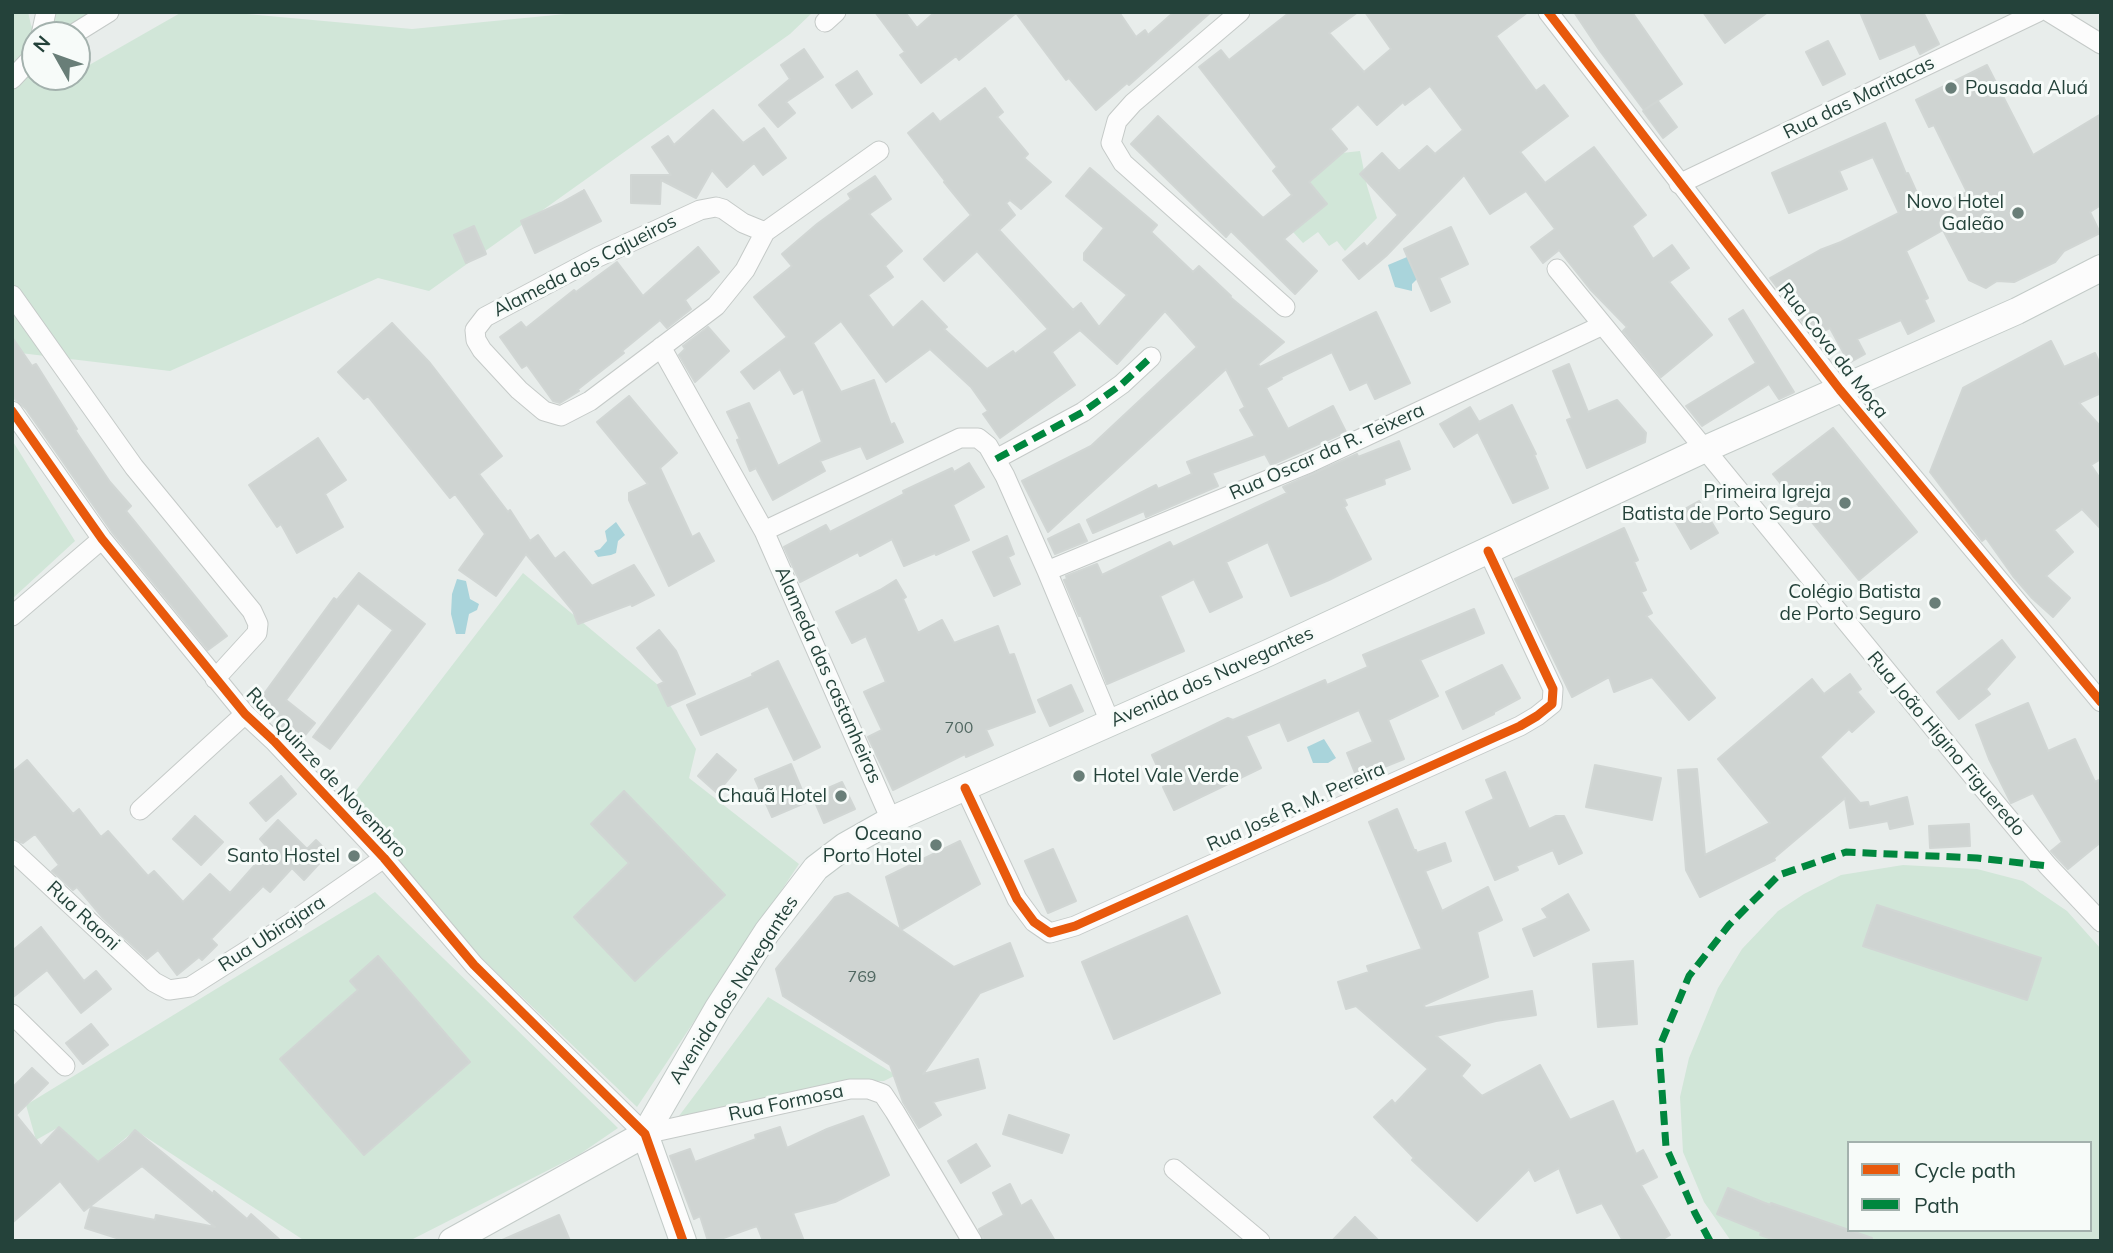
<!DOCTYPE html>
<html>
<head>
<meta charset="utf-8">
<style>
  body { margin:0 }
  #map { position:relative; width:2113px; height:1253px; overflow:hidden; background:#e8edeb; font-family:Mulish,sans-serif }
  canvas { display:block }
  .frame { position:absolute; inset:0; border:14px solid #24423a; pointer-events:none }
  .legend { position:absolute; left:1847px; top:1141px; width:245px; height:91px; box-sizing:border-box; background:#f7fbf9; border:2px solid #a3b1ad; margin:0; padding:9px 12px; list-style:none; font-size:21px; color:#24423a }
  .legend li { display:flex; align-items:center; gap:14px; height:35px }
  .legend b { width:35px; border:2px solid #a3b1ad }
  .north { position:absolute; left:21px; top:21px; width:70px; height:70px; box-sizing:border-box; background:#f7fbf9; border:2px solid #a3b1ad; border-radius:50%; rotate:310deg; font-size:19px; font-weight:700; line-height:28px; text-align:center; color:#24423a }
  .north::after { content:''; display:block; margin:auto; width:24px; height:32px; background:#697e78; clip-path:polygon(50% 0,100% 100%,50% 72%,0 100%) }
</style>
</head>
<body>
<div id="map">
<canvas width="2113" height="1253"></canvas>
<div class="frame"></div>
<ul class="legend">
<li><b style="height:9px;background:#e8590c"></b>Cycle path</li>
<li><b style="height:9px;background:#00873e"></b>Path</li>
</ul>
<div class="north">N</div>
</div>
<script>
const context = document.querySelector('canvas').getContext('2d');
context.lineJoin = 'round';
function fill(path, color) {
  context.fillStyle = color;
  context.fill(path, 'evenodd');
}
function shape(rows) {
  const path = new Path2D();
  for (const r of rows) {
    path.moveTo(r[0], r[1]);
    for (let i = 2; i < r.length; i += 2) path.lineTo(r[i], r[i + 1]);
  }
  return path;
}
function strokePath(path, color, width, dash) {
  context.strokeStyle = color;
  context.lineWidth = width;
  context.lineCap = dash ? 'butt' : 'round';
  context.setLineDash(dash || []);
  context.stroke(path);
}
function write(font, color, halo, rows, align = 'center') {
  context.font = font + ' Mulish,sans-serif';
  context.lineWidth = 6;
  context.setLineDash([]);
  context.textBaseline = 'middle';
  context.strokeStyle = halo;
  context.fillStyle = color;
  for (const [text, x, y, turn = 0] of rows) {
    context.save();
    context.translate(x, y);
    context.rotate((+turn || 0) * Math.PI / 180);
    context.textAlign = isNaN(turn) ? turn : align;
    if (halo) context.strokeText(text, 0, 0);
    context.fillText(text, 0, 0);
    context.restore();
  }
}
fill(shape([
  [12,12,28,12,31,25,36,35,35,77,55,77,59,83,69,77,77,77,77,72,182,12,225,12,412,29,586,12,813,12,790,34,429,291,378,278,170,371,12,352],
  [53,12,91,12,58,35,47,35],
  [1360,151,1367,186,1377,218,1345,251,1337,241,1329,246,1318,232,1303,243,1293,232,1327,204,1309,181,1342,153],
  [12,440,75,541,12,599],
  [523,573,658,685,696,749,689,778,799,864,637,1107,472,949,348,801],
  [1903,865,1977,869,2023,881,2067,911,2101,949,2101,1241,1731,1241,1704,1202,1683,1152,1680,1097,1689,1058,1718,988,1742,949,1778,911,1804,894,1841,875],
  [1849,1143,2090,1143,2090,1230,1849,1230],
  [375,892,618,1128,580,1154,409,1241,305,1241,135,1130,88,1170,59,1127,36,1140,26,1105],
  [768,997,896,1075,884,1081,844,1082,673,1124]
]), '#d1e6d8');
fill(shape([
  [1407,257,1417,279,1412,284,1412,291,1395,287,1388,265],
  [616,522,625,535,618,541,616,553,611,555,598,557,594,551,600,549,607,541,605,531],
  [457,579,466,581,470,599,479,604,477,610,469,614,465,634,456,634,451,614,452,594],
  [1324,739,1336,758,1328,763,1313,763,1307,747]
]), '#a9d4db');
const building = shape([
  [875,12,905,12,917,28,935,12,1119,12,1136,37,1145,30,1148,35,1174,12,1211,12,1129,85,1127,83,1096,110,1069,78,1066,80,1016,13,959,60,956,56,921,83,900,55,905,52,875,12],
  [1290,12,1358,12,1329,33,1364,72,1391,49,1365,12,1528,12,1496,36,1536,91,1544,85,1568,116,1520,152,1545,183,1594,147,1646,215,1632,226,1653,259,1672,245,1689,268,1669,282,1712,335,1661,377,1623,331,1627,327,1590,289,1559,250,1543,263,1531,247,1555,229,1526,191,1490,214,1464,175,1386,256,1359,279,1343,260,1364,243,1367,247,1398,215,1360,174,1382,153,1399,171,1427,146,1435,154,1463,130,1430,86,1405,105,1403,102,1377,125,1358,104,1330,129,1347,149,1309,182,1327,204,1284,239,1317,271,1295,294,1231,231,1226,237,1131,144,1158,116,1263,218,1292,195,1273,171,1277,167,1199,67,1221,50,1229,60,1290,12],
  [1574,12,1632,12,1682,84,1644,110,1600,51,1574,12],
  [1703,12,1768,12,1725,43,1703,12],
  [1860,12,1923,12,1939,44,1920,54,1915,44,1880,59,1860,12],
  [1828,41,1845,74,1823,85,1806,52,1828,41],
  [804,49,823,77,786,102,795,113,778,127,759,105,790,79,781,65,804,49],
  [1987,65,2033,155,2101,114,2101,205,2090,212,2100,233,2064,251,2055,262,2014,282,1997,281,1986,288,1969,280,1943,230,1906,251,1928,298,1924,300,1934,321,1908,334,1901,320,1857,339,1865,354,1849,363,1830,328,1814,337,1770,278,1820,250,1841,242,1899,213,1873,157,1839,171,1847,189,1789,213,1772,173,1885,123,1906,174,1908,173,1921,202,1924,201,1928,211,1967,192,1934,125,1929,127,1916,100,1987,65],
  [857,71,872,94,852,108,836,85,857,71],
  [985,88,1003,112,997,117,1028,154,1024,158,1051,182,1021,209,1010,200,1006,203,1015,215,999,230,1073,310,1081,303,1099,327,1127,295,1084,260,1084,253,1104,228,1066,196,1090,168,1157,225,1151,232,1193,272,1199,266,1231,296,1230,297,1284,342,1258,364,1260,367,1376,312,1410,383,1375,399,1367,382,1350,390,1332,352,1281,377,1282,379,1266,388,1288,429,1333,406,1346,432,1271,465,1265,454,1212,473,1218,486,1146,517,1144,511,1093,533,1087,520,1156,485,1158,489,1192,474,1187,462,1255,436,1240,410,1245,407,1226,369,1048,532,1022,481,1091,446,1197,347,1165,311,1117,364,1080,330,1052,352,1075,385,1000,438,983,414,988,411,971,387,930,349,886,382,841,321,813,343,841,392,874,380,891,425,894,423,903,442,867,459,861,446,820,461,825,471,773,500,756,468,750,471,737,440,740,439,727,412,749,403,778,466,822,442,803,389,794,394,780,369,754,389,741,372,787,337,754,297,792,266,782,254,817,224,851,199,848,194,875,176,891,199,869,214,902,251,885,266,893,277,868,295,893,328,922,301,947,327,944,329,987,369,1013,351,1015,354,1048,329,977,251,944,281,924,259,971,215,944,182,945,181,908,133,933,113,940,122,985,88],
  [1658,101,1677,127,1663,138,1643,111,1658,101],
  [713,110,743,143,764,128,786,158,763,175,754,163,727,187,712,170,696,198,661,180,660,204,631,203,631,175,671,175,652,147,668,136,674,145,713,110],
  [584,190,601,221,535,253,521,221,561,203,584,190],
  [474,226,486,254,466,263,454,235,474,226],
  [1451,227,1468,264,1439,278,1450,302,1431,311,1404,249,1451,227],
  [698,247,719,272,685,300,691,309,667,328,660,320,622,351,624,353,577,390,579,391,560,403,553,401,527,365,522,368,500,337,521,322,526,328,574,290,576,292,617,262,643,296,698,247],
  [1743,310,1794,392,1779,399,1769,384,1702,426,1686,406,1756,363,1729,319,1743,310],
  [392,323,430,363,502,456,479,474,508,512,510,510,530,541,538,535,555,559,564,552,592,586,634,565,654,595,632,606,631,604,578,624,573,611,526,554,496,596,459,570,485,534,455,494,450,498,368,396,364,399,338,372,392,323],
  [708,327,729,351,695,382,679,355,685,349,683,346,708,327],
  [12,337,32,366,36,364,77,429,75,430,110,482,131,506,126,511,227,636,208,650,112,532,26,409,15,399,12,395,12,337],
  [2051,341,2064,367,2095,353,2101,366,2101,393,2079,403,2101,427,2101,459,2091,465,2101,480,2101,529,2082,509,2054,530,2073,552,2046,576,2070,598,2053,617,2032,598,2013,576,1986,538,1982,541,1930,472,1963,388,2051,341],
  [1569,364,1588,412,1617,400,1646,433,1645,442,1587,468,1567,420,1572,418,1553,371,1569,364],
  [629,396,677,453,660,468,692,537,699,533,714,561,669,586,629,500,629,493,648,484,597,422,629,396],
  [1512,405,1536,454,1534,455,1548,488,1513,503,1478,432,1454,447,1440,424,1470,407,1479,422,1512,405],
  [1833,428,1917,532,1859,580,1773,474,1833,428],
  [318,438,346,480,325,494,343,527,297,553,281,524,277,527,249,485,318,438],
  [1399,441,1410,469,1384,479,1385,484,1344,499,1347,505,1344,507,1371,559,1329,580,1291,596,1268,542,1226,562,1242,597,1210,612,1194,579,1160,596,1184,651,1107,684,1081,616,1079,616,1064,580,1067,579,1066,576,1097,564,1102,575,1170,542,1173,547,1287,493,1283,487,1357,454,1358,457,1399,441],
  [969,463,984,487,953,505,969,540,936,555,935,553,904,566,892,539,860,556,858,552,800,582,784,547,826,525,830,532,904,494,903,491,952,468,954,472,969,463],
  [1699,501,1718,533,1691,549,1672,516,1699,501],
  [1079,524,1087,541,1055,554,1048,539,1079,524],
  [1624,528,1638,560,1634,562,1646,590,1641,592,1652,613,1646,616,1715,698,1689,720,1652,677,1614,692,1609,677,1572,697,1515,579,1624,528],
  [1007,536,1014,554,1008,557,1020,584,994,596,973,552,1007,536],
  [359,573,425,624,330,749,313,737,393,630,358,603,286,700,315,723,296,746,277,727,282,720,258,702,334,598,337,600,359,573],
  [896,580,906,597,903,599,918,633,942,620,954,643,998,626,1009,655,1014,654,1035,712,986,730,993,745,966,757,965,754,893,790,868,737,882,730,864,692,886,682,866,636,852,643,836,612,880,590,896,580],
  [1474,609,1484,633,1420,660,1438,696,1388,720,1404,759,1357,778,1347,753,1373,742,1359,710,1288,741,1280,722,1246,736,1261,768,1174,810,1163,787,1166,786,1152,755,1228,718,1233,720,1325,680,1327,685,1368,667,1363,655,1474,609],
  [659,630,676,651,695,694,668,706,658,685,664,682,637,648,659,630],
  [2002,640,2015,657,1986,689,1990,694,1959,719,1937,692,2002,640],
  [778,661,820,747,794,760,768,706,701,735,687,705,753,676,752,674,778,661],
  [1502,665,1520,698,1494,712,1494,714,1463,729,1446,692,1502,665],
  [1850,674,1861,689,1857,692,1874,712,1852,732,1849,729,1820,757,1860,803,1868,802,1869,807,1907,797,1913,824,1890,829,1888,821,1850,828,1845,798,1774,858,1775,860,1700,897,1686,870,1678,770,1697,769,1705,855,1770,823,1718,759,1812,679,1824,694,1850,674],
  [1071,685,1083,711,1050,726,1038,700,1071,685],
  [2028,703,2048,751,2075,739,2095,782,2101,779,2101,842,2068,869,2051,851,2062,842,2033,793,2011,803,1989,759,1976,725,2028,703],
  [717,754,736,770,717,793,698,776,717,754],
  [27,760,73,814,79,809,101,837,108,831,148,876,154,871,183,902,210,874,230,893,269,849,260,839,278,820,307,849,316,840,329,853,304,880,292,868,270,892,263,886,211,939,217,945,202,960,199,957,177,975,158,950,147,959,103,918,77,887,73,890,52,871,59,865,35,834,23,843,12,838,12,772,27,760],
  [791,764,807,802,772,817,755,779,791,764],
  [1595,765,1661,778,1652,820,1586,807,1595,765],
  [1505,772,1529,829,1556,816,1564,816,1582,853,1559,864,1553,850,1516,866,1518,870,1495,880,1466,812,1494,799,1486,780,1505,772],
  [281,776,296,794,266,821,250,803,281,776],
  [842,782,855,809,824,823,812,795,842,782],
  [624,791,725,895,635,981,574,917,629,863,591,824,624,791],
  [1397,809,1414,850,1416,850,1417,853,1445,843,1451,861,1425,871,1442,911,1488,887,1502,920,1477,932,1488,977,1424,1005,1425,1008,1532,991,1536,1015,1496,1021,1436,1036,1470,1065,1461,1076,1482,1096,1540,1065,1570,1120,1613,1101,1636,1154,1643,1150,1657,1177,1641,1185,1670,1235,1660,1241,1623,1241,1602,1203,1577,1213,1559,1168,1535,1181,1529,1169,1477,1221,1412,1160,1414,1158,1374,1117,1392,1100,1395,1104,1428,1069,1356,1006,1346,1009,1338,982,1369,972,1367,966,1422,949,1369,822,1397,809],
  [195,816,223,842,201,865,173,839,195,816],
  [1969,824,1970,846,1930,848,1929,826,1969,824],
  [960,841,980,884,901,930,886,877,960,841],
  [1053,849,1076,901,1048,913,1025,861,1053,849],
  [848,893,954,967,1010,943,1023,976,980,993,923,1074,978,1059,985,1088,933,1102,941,1115,919,1128,903,1102,890,1065,783,996,776,969,835,897,848,893],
  [1568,894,1589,930,1534,956,1523,929,1548,918,1542,909,1568,894],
  [1877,905,2041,958,2027,1000,1863,946,1877,905],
  [1187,916,1220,993,1114,1039,1082,962,1187,916],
  [41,927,84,981,96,971,111,989,81,1013,47,970,12,998,12,951,41,927],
  [378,956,470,1062,364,1155,280,1059,358,990,350,981,378,956],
  [1633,961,1637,1024,1598,1027,1593,964,1633,961],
  [91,1024,108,1045,83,1064,66,1043,91,1024],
  [32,1068,48,1083,16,1115,41,1146,59,1127,98,1162,127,1139,135,1130,213,1194,214,1191,247,1219,251,1214,281,1241,126,1241,85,1228,91,1207,155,1220,156,1215,215,1227,142,1166,84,1211,60,1181,12,1223,12,1088,32,1068],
  [1009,1115,1069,1135,1062,1153,1003,1134,1009,1115],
  [863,1116,889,1175,835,1202,793,1213,804,1241,763,1241,757,1226,715,1241,708,1241,700,1216,694,1219,670,1156,690,1149,695,1162,756,1139,755,1135,780,1127,787,1148,827,1129,863,1116],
  [976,1144,990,1166,961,1183,948,1161,976,1144],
  [1010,1184,1021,1206,1031,1200,1055,1241,984,1241,979,1229,1004,1215,993,1193,1010,1184],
  [1728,1188,1770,1205,1771,1203,1872,1238,1871,1241,1778,1241,1760,1235,1761,1232,1717,1214,1728,1188],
  [559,1215,570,1241,500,1241,559,1215],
  [1355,1217,1379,1241,1332,1241,1355,1217]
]);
fill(building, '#cfd4d2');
strokePath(building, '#d1d6d4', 2);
const street = shape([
  [1240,12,1133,103,1117,121,1111,143,1123,163,1285,307],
  [1548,12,1840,390,2101,702],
  [2049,12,2101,44],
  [825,22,836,12],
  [41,35,46,12],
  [72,35,109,12],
  [12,79,29,61,35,58],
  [1679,184,2038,12],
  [765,232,743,223,723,209,716,207,700,210,598,257,485,317,475,330,476,340,482,350,519,390,544,411,561,416,590,401,716,306,745,270,765,232,879,151],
  [1557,269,1977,781,2048,866,2101,922],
  [12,295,134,467,252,611,258,624,257,633,215,679],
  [661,347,764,531,891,820],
  [12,411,102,539,245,714,274,741,384,858,474,965,645,1134,850,1089,869,1089,883,1094,895,1112,972,1241],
  [996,459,1083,412,1122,384,1151,357],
  [764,531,960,438,978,438,988,446,1005,476,1047,571,1110,722],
  [1047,571,1309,463,1603,325],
  [12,616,102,539],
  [965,788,1017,899,1034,922,1050,933,1075,926,1520,726,1537,716,1552,704,1553,689,1488,551],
  [140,810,245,714],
  [12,850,154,982,169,990,190,987,204,978,289,924,384,858],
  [12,1014,65,1066],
  [1174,1169,1260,1241]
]);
const secondary = shape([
  [645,1134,683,1241],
  [452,1241,645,1134,718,1008,767,932,816,868,845,846,891,820,1268,653,1703,450,2017,311,2101,268]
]);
strokePath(street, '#c5cac8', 21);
strokePath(secondary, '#c3cbc8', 28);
strokePath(street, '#fcfcfc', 19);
strokePath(secondary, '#fcfcfc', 26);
strokePath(shape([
  [996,459,1083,412,1122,384,1151,357],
  [1710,1241,1695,1213,1666,1147,1659,1048,1689,976,1729,925,1779,875,1846,852,1977,858,2048,866]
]), '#00873e', 7, [14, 7]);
strokePath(shape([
  [1548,12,1840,390,2101,702],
  [12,411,102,539,245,714,274,741,384,858,474,965,645,1134,683,1241],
  [965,788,1017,899,1034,922,1050,933,1075,926,1520,726,1537,716,1552,704,1553,689,1488,551]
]), '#e8590c', 9);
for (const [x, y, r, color] of [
  [1951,88,7,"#697e78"],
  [2018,213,7,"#697e78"],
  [1845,503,7,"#697e78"],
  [1935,603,7,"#697e78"],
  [1079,776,7,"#697e78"],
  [841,796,7,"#697e78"],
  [936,845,7,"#697e78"],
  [354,856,7,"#697e78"]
]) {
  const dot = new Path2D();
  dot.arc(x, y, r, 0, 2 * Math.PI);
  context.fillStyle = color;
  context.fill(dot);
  strokePath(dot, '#f7fbf9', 2.5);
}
write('16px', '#506761', null, [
  ["700",959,728],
  ["769",862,977]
]);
write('19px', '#24423a', '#f7fbf9', [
  ["Pousada Aluá",1965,88,"left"],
  ["Novo Hotel",2004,202],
  ["Galeão",2004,224],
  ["Primeira Igreja",1831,492],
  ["Batista de Porto Seguro",1831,514],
  ["Colégio Batista",1921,592],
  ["de Porto Seguro",1921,614],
  ["Hotel Vale Verde",1093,776,"left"],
  ["Chauã Hotel",827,796],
  ["Oceano",922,834],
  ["Porto Hotel",922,856],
  ["Santo Hostel",340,856]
], 'right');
write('19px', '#24423a', '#f7fbf9', [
  ["Rua das Maritacas",1859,98,-26],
  ["Alameda dos Cajueiros",585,266,-27],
  ["Rua Cova da Moça",1833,351,52],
  ["Rua Oscar da R. Teixera",1327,452,-24],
  ["Alameda das castanheiras",828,675,66],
  ["Avenida dos Navegantes",1212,677,-24],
  ["Rua João Higino Figueredo",1946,744,50],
  ["Rua Quinze de Novembro",326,773,47],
  ["Rua José R. M. Pereira",1296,807,-24],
  ["Rua Raoni",83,916,43],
  ["Rua Ubirajara",272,934,-33],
  ["Avenida dos Navegantes",734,990,-57],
  ["Rua Formosa",786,1103,-12]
]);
</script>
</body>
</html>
